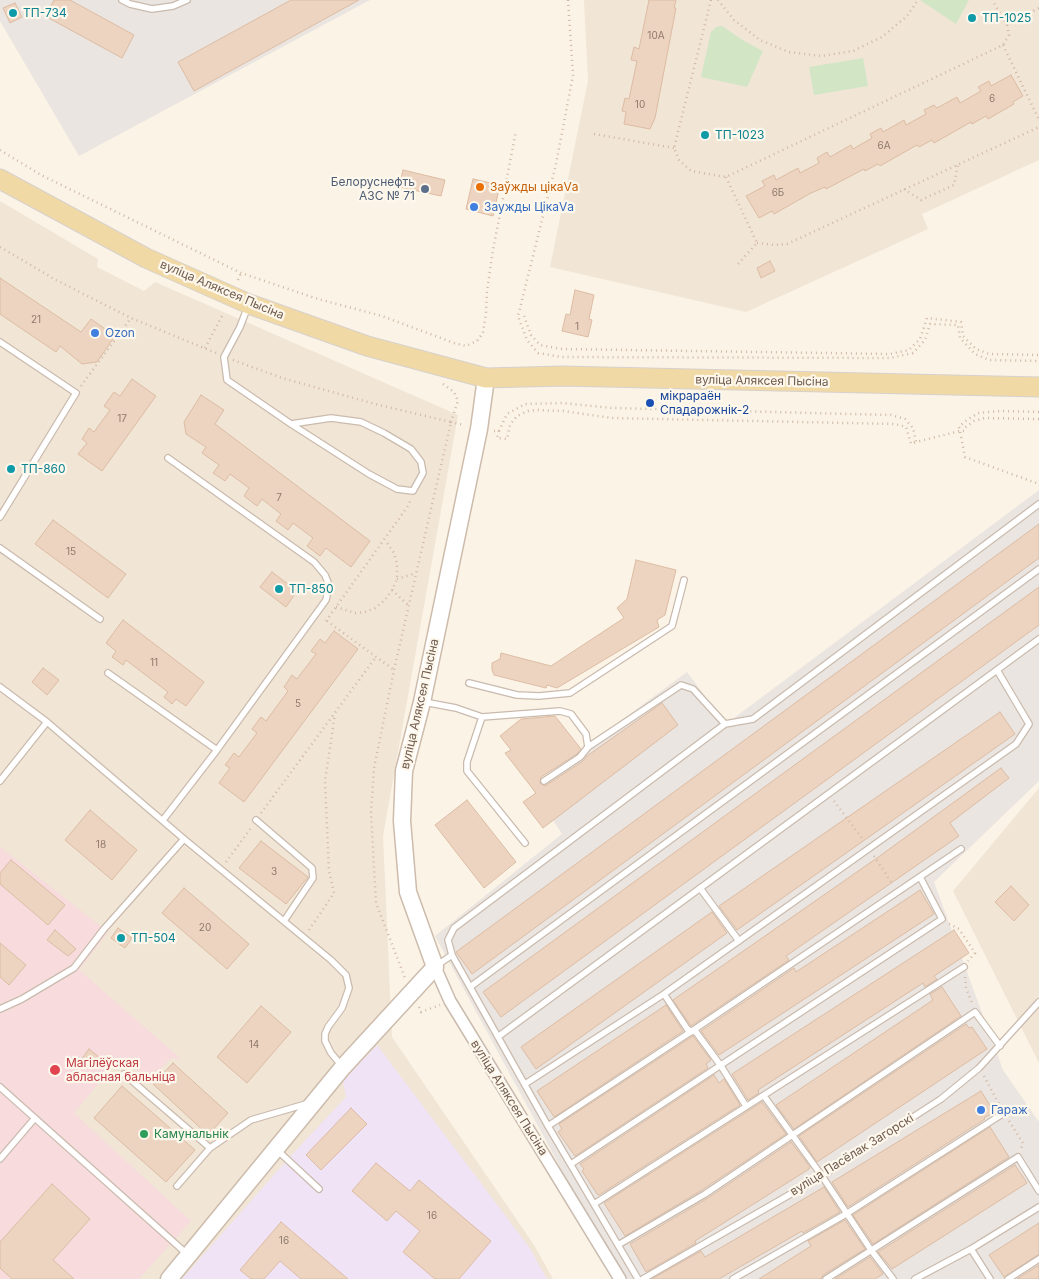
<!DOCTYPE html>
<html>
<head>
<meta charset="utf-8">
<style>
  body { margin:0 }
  canvas { display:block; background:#faf3e6 }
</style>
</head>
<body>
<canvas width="1039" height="1279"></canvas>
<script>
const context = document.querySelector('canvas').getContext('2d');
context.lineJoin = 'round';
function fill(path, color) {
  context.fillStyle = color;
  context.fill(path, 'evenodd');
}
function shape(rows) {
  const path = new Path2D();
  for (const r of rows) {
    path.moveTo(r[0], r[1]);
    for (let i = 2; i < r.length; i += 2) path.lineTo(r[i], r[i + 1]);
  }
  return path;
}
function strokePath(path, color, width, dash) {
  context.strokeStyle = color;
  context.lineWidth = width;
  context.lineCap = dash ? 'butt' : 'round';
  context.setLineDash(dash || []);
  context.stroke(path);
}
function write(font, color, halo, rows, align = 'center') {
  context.font = font + ' Inter,sans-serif';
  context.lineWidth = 4.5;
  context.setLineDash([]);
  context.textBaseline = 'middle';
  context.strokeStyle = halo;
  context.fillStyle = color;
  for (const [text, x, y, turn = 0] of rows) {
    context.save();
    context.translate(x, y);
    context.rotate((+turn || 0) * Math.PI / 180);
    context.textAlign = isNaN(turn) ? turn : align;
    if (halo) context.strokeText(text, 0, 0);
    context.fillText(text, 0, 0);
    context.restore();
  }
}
fill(shape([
  [584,0,1039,0,1039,160,922,214,928,229,746,312,550,267,588,81],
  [0,201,98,259,97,267,144,291,155,282,458,415,383,836,392,1037,534,1245,553,1279,0,1279],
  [1039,788,1039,1063,953,891]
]), '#f1e5d6');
fill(shape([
  [0,0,370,0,79,156,0,21],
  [1039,490,1039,781,934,882,1003,1070,1039,1122,1039,1279,621,1279,435,936,562,834,531,787,687,672,726,724]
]), '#eae5e0');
fill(shape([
  [377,1045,529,1247,547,1279,182,1279,288,1159,346,1097,343,1081]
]), '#f0e3f6');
fill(shape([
  [0,847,108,932,79,970,181,1059,171,1058,150,1081,120,1057,74,1113,191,1221,139,1279,0,1279]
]), '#f7dbdd');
fill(shape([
  [920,0,969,0,956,24],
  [722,26,744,41,763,51,747,87,701,77,711,32,716,27],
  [863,58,868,86,814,95,809,67]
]), '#d2e6c6');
const building = shape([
  [54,0,70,0,134,35,122,58,45,16,54,0],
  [291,0,359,0,194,91,178,62,291,0],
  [649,0,676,0,674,8,676,8,655,118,650,129,624,124,626,112,622,111,625,98,629,99,637,61,631,60,634,47,639,49,649,0],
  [15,3,22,17,10,23,3,8,15,3],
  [1011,75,1023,96,1013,102,1014,104,988,119,986,116,972,124,971,122,934,143,932,140,919,147,917,145,880,166,878,164,865,171,864,169,826,189,825,187,811,193,774,214,772,211,759,218,746,196,765,186,762,181,774,175,776,180,798,168,800,173,819,163,817,158,827,152,830,157,851,145,853,149,872,138,870,134,881,128,883,132,904,120,906,125,926,114,924,110,934,105,937,108,957,97,960,103,981,91,978,87,989,81,991,86,1011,75],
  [403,170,445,180,441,196,399,187,403,170],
  [473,179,500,185,493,216,466,209,473,179],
  [770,261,775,271,761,278,757,268,770,261],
  [0,278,81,332,91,319,115,336,97,362,82,364,60,346,56,352,0,314,0,278],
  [575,290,594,295,589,319,592,320,588,337,562,331,566,314,570,315,575,290],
  [132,379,156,396,102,471,78,454,87,443,82,439,89,428,94,432,110,410,104,406,114,392,120,396,132,379],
  [201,395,224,410,215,424,370,541,351,567,326,548,320,556,307,546,313,538,293,523,288,530,276,521,281,514,262,499,257,506,244,496,249,488,230,474,225,481,213,473,219,465,202,453,206,447,186,434,184,422,201,395],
  [53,520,126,574,108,598,35,544,53,520],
  [1039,524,1039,558,472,974,456,952,1039,524],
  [636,560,676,570,665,615,657,620,659,627,557,688,547,685,546,688,494,675,492,670,492,663,500,659,501,653,551,666,624,618,617,608,627,599,636,560],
  [272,572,297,591,286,607,260,587,272,572],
  [1039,587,1039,625,501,1017,483,992,1039,587],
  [123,620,204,682,186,706,176,699,172,704,164,697,168,692,126,660,123,665,112,657,116,651,106,643,123,620],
  [334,631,358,649,244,802,219,783,230,768,225,765,234,753,239,757,257,733,252,729,261,717,266,721,288,691,284,687,292,675,297,679,316,654,311,651,320,639,325,643,334,631],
  [43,668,59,680,47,695,32,682,43,668],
  [662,703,678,725,543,828,523,802,536,793,505,753,511,750,500,736,521,719,555,716,581,749,577,754,541,777,540,783,545,786,583,761,587,756,662,703],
  [1000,712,1015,734,737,930,719,906,1000,712],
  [1001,768,1009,778,950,823,959,836,786,956,789,960,691,1026,673,1000,877,858,1001,768],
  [467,800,516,862,484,888,435,825,467,800],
  [90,810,137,850,112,880,65,840,90,810],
  [261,841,308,877,286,904,239,868,261,841],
  [11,860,65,905,48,925,0,884,0,873,11,860],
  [1011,886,1029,905,1014,921,995,902,1011,886],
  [184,888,249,944,227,969,162,913,184,888],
  [920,890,934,914,719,1055,701,1031,794,968,796,972,920,890],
  [712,912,727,933,536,1069,521,1047,712,912],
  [118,928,132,938,125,948,111,938,118,928],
  [55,930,76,949,68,956,47,940,55,930],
  [954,930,969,953,934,976,937,979,925,987,923,983,758,1090,759,1093,748,1100,732,1074,954,930],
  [0,943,26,965,9,985,0,977,0,943],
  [942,987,961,1016,794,1129,776,1105,933,1000,930,994,942,987],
  [666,1005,683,1031,554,1117,537,1091,666,1005],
  [261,1006,291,1032,247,1083,217,1057,261,1006],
  [966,1024,969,1028,972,1027,987,1049,817,1162,799,1136,966,1024],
  [693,1036,711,1060,706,1064,708,1068,575,1156,558,1132,562,1129,559,1124,693,1036],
  [89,1049,100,1058,92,1069,81,1060,89,1049],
  [173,1063,228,1113,208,1135,153,1084,173,1063],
  [714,1075,719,1083,724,1079,740,1105,599,1195,597,1194,582,1171,584,1169,580,1164,714,1075],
  [122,1086,195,1150,166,1182,94,1118,122,1086],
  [981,1091,994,1112,984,1118,985,1119,848,1207,832,1182,981,1091],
  [762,1102,786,1134,702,1190,625,1236,604,1203,762,1102],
  [351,1108,367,1124,321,1170,306,1155,351,1108],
  [990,1127,1009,1157,873,1244,853,1215,990,1127],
  [791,1142,810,1167,809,1169,695,1241,696,1243,646,1272,630,1244,708,1198,791,1142],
  [376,1163,410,1191,419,1180,491,1241,459,1279,435,1279,403,1252,420,1231,396,1211,387,1221,352,1191,376,1163],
  [1015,1165,1027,1183,892,1269,878,1252,1015,1165],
  [52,1184,90,1219,53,1260,74,1279,12,1279,0,1268,0,1242,52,1184],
  [824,1187,840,1212,803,1233,802,1231,719,1279,652,1279,701,1251,705,1257,824,1187],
  [845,1220,865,1249,823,1275,821,1279,759,1279,811,1246,808,1241,845,1220],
  [281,1222,348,1279,301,1279,280,1261,264,1279,251,1279,240,1270,281,1222],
  [1039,1223,1039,1254,1004,1277,989,1255,1039,1223],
  [870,1257,883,1274,875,1279,835,1279,870,1257],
  [1039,1265,1039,1279,1017,1279,1039,1265]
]);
fill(building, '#ecd4c1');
strokePath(building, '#ddbca3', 1);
const service = shape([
  [122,0,130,4,152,9,173,6,187,0],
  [248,306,240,327,224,357,227,380,291,424,369,474,397,489,413,491,423,473,421,462,411,449,384,433,361,422,331,418,291,424],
  [0,342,76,393,0,517],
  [0,548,100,619],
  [108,673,217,750],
  [469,683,517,695,539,696,570,693,672,626,684,580],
  [0,687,47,722,184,839,331,960,346,975,349,988,342,1008,328,1027,325,1034,325,1041,331,1053,342,1066],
  [424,702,456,708,482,717,560,711,571,714,586,734,588,747,580,757,544,781],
  [482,717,467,762,467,771,525,843],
  [588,747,681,685,693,689,725,724],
  [0,781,47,722],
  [163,820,217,750,326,600,329,585,325,575,314,562,168,458],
  [256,820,312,868,313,878,284,921],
  [700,888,739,941],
  [452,955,448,940,454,928,725,724,753,719,1039,504],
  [436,966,452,955,548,1126,638,1279],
  [470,987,1039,569],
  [664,994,688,1030,696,1032,721,1066,746,1106],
  [0,1009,22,999,74,968,104,929,184,839],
  [499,1036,1039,639],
  [124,1074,210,1148],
  [525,1084,664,994,1016,744,1029,724,997,670],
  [0,1087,187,1254],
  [764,1096,822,1176,871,1250,893,1279],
  [548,1126,692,1031,961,849],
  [277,1150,319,1189],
  [0,1159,35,1118],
  [571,1164,942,919,920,877],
  [177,1186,210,1148,251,1120,306,1104],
  [594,1204,964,967],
  [618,1245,705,1194,975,1012,1000,1046],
  [971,1249,990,1279],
  [643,1279,822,1176,941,1099,979,1068,1039,1002],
  [733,1279,846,1214,1004,1113],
  [826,1279,1018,1157,1039,1191],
  [915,1279,971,1249,1039,1207],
  [1008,1279,1039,1259]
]);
const minor = shape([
  [435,967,450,1001,620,1279]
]);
const secondary = shape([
  [169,1279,343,1067,435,967,408,892,402,821,404,771,422,702,479,429,486,378]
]);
const primary = shape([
  [0,179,146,258,249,304,367,346,486,378,562,376,1039,387]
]);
strokePath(service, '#cabbae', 8);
strokePath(minor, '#cabbae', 14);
strokePath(secondary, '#cdbcac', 19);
strokePath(primary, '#d7d1cd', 21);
strokePath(shape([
  [568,0,573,75,556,164,518,316,527,340,538,353,562,357,890,358,913,353,925,340,930,324,958,325,960,338,975,354,989,360,1039,361],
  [711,0,674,148,679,160,691,171,726,177,1003,45,1009,35,1007,25,992,0],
  [718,0,734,20,760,40,789,52,821,56,853,51,882,37,907,16,918,0],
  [1007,25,1039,8],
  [1003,45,1039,120],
  [594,134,674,148],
  [0,150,41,175,241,273,318,299,382,316,454,343,466,346,477,341,483,333,486,313,487,291,493,250,516,131],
  [726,177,757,243,738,264],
  [904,189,921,200,954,185,958,164],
  [757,243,775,245,787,244,1039,127],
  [0,247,56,280,131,318,216,353],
  [238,280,241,273],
  [524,316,531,335,540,345,562,349,890,354,909,350,920,339,927,318,961,322,963,336,976,349,989,354,1039,355],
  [205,348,223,314],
  [233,360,282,378,375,404,451,422,394,670,374,768,371,813,376,903,405,978],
  [443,384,454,392,458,401,451,422,464,425],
  [81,386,131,318],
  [1039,419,985,418,974,421,966,427,964,431,960,431,965,457,1039,484],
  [494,431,499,431,507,414,525,404,562,403,612,408,891,415,905,419,913,428,916,442,960,431,959,427,964,422,978,413,1001,411,1039,412],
  [499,431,497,438,507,439,510,425,517,416,528,411,537,410,563,411,612,418,895,424,906,427,911,444,916,442],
  [397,579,416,573],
  [392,590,409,606],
  [336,607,355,613,365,612,375,608,385,600,392,590,397,579,397,564,394,553,385,540],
  [326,621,408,506,411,499],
  [327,621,394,670],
  [834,801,864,841],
  [261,813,376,657],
  [874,856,893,885],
  [226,862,251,828],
  [949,924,959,929,975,953,968,961],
  [309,930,334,893,329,871,325,781,335,714],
  [965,977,966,988,972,1003],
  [419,1007,421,1012,440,1005],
  [984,1076,1000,1106],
  [1009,1121,1023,1143,1021,1149]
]), '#d1b8a4', 2.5, [1, 4]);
strokePath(service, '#fff', 5.5);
strokePath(minor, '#fff', 11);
strokePath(secondary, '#fff', 16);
strokePath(primary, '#f1d9a6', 19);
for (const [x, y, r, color] of [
  [13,13,5,"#0f9aa8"],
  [972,18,5,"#0f9aa8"],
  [705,135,5,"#0f9aa8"],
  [480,187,5,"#e8710a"],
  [425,189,5,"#5c6f8a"],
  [474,207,5,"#3f7fe0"],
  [95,333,5,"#3f7fe0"],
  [650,403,5,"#1a4fb4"],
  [11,469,5,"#0f9aa8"],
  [279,589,5,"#0f9aa8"],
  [121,938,5,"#0f9aa8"],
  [55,1070,6,"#e0444e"],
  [981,1110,5,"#3f7fe0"],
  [144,1134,5,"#2e9e5b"]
]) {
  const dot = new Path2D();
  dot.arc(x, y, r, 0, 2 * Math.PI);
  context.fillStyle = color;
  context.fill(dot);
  strokePath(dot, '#fdf7ec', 2);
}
write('10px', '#8f7a6b', null, [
  ["10А",656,36],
  ["6",992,99],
  ["10",640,105],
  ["6А",884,146],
  ["6Б",778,193],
  ["21",36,320],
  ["1",577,327],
  ["17",122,419],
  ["7",279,498],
  ["15",71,552],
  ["11",154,663],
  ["5",298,704],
  ["18",101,845],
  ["3",274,872],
  ["20",205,928],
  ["14",254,1045],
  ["16",432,1216],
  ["16",284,1241]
]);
write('12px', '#0d838f', '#fdf7ec', [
  ["ТП-734",23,13],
  ["ТП-1025",982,18],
  ["ТП-1023",715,135],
  ["ТП-860",21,469],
  ["ТП-850",289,589],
  ["ТП-504",131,938]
], 'left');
write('12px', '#4e5e75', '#fdf7ec', [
  ["Белоруснефть",415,182],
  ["АЗС № 71",415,196]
], 'right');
write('12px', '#c56008', '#fdf7ec', [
  ["Заўжды цікаVа",490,187]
], 'left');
write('12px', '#366cbe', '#fdf7ec', [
  ["Заужды ЦікаVа",484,207],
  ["Ozon",105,333],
  ["Гараж",991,1110]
], 'left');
write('12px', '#705c4e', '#fdf7ec', [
  ["вуліца Аляксея Пысіна",222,290,23],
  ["вуліца Аляксея Пысіна",762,381,1],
  ["вуліца Аляксея Пысіна",420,704,-77],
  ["вуліца Аляксея Пысіна",509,1098,58],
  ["вуліца Пасёлак Загорскі",852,1155,-32]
]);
write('12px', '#164399', '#fdf7ec', [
  ["мікрараён",660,396],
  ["Спадарожнік-2",660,410]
], 'left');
write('12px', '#be3a42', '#fdf7ec', [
  ["Магілёўская",66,1063],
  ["абласная бальніца",66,1077]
], 'left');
write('12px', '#27864d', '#fdf7ec', [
  ["Камунальнік",154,1134]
], 'left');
</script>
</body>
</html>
